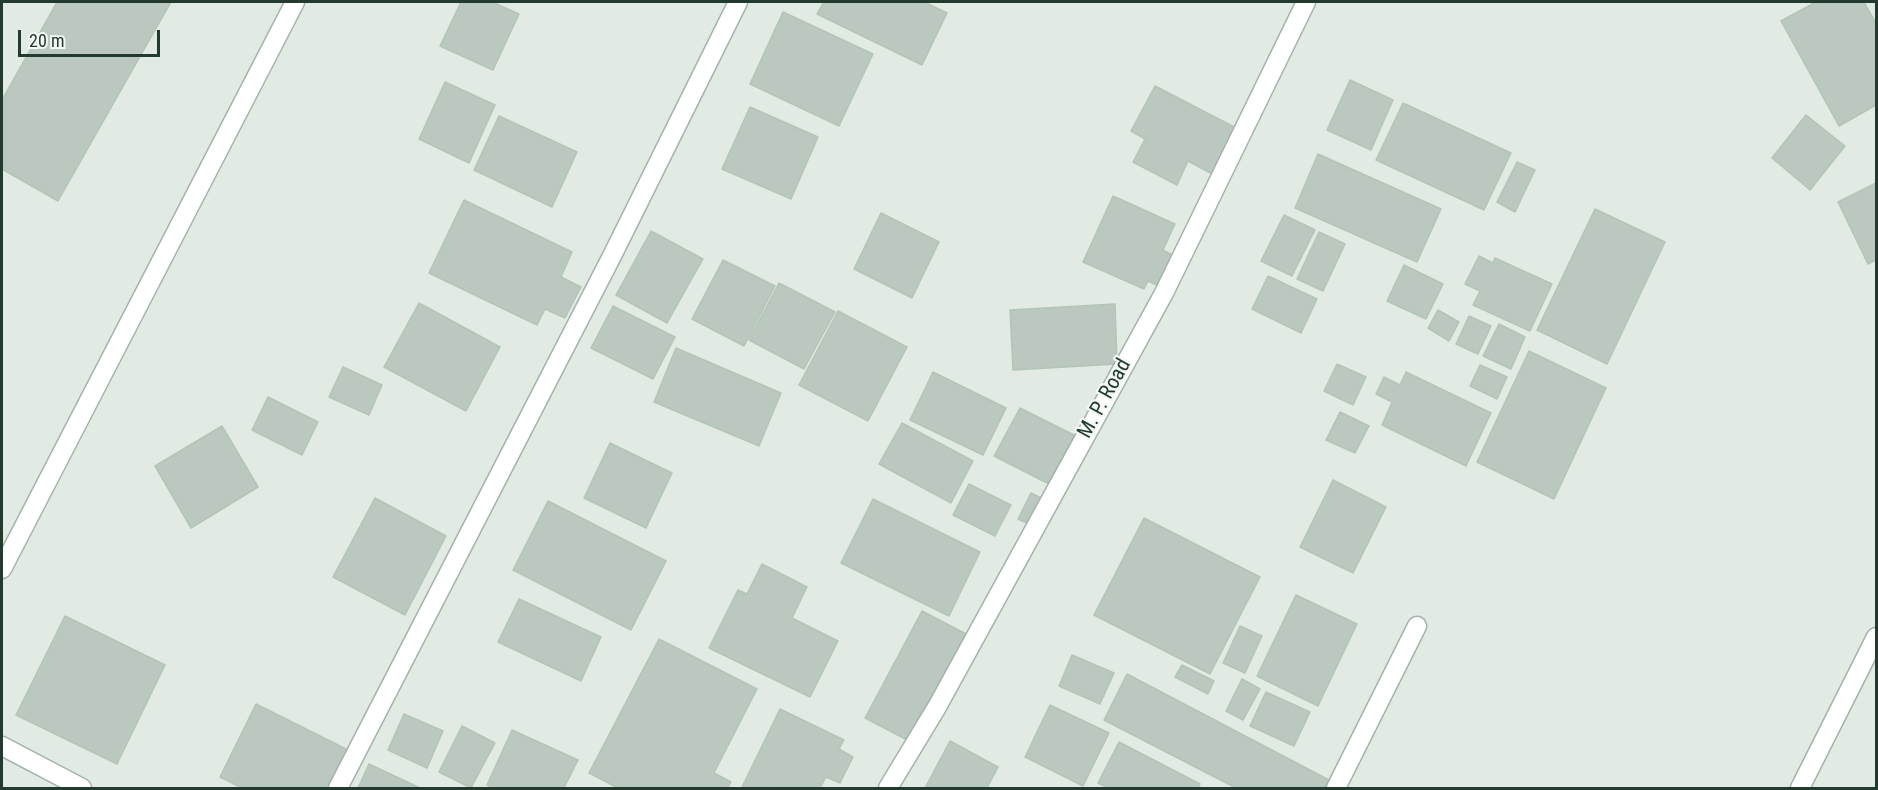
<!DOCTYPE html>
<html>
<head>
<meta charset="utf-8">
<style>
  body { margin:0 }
  #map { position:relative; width:1878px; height:790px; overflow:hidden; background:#e1ebe4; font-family:"Roboto Condensed",sans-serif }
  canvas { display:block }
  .frame { position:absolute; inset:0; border:3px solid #223b2e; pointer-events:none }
  .scale { position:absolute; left:18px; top:30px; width:142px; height:27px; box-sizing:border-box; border:3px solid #223b2e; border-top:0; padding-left:8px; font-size:18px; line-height:21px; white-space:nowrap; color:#223b2e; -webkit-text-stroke:4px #f2f8f3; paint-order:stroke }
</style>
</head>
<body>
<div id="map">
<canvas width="1878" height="790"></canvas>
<div class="frame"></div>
<div class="scale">20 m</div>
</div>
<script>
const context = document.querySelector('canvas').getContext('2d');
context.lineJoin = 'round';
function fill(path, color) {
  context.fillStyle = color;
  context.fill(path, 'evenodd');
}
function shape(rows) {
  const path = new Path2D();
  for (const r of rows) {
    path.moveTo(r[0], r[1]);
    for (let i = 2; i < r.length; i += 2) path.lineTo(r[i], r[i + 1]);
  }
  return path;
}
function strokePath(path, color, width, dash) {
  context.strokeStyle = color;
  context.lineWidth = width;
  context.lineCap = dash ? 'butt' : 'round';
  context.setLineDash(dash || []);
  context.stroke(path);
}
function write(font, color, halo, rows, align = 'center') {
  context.font = font + ' "Roboto Condensed",sans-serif';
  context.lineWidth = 4.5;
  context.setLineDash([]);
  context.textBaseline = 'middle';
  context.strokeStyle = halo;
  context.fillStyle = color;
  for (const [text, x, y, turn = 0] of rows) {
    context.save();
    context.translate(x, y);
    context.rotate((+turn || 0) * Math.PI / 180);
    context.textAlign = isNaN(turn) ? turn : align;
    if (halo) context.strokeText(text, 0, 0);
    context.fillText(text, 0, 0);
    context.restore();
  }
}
const building = shape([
  [57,2,171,2,58,201,2,169,2,100,57,2],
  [461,2,492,2,519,14,493,70,440,46,461,2],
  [824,2,924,2,947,13,922,65,817,14,824,2],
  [1816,2,1864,2,1876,23,1876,105,1839,126,1781,21,1816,2],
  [783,12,873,54,839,126,750,84,783,12],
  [1350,80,1393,100,1371,150,1327,130,1350,80],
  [445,82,495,105,469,163,419,139,445,82],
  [1155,86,1240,130,1216,176,1188,161,1177,185,1133,162,1145,139,1131,131,1155,86],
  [1403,103,1511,153,1484,210,1376,160,1403,103],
  [750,107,818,137,791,199,722,169,750,107],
  [1806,115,1845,146,1810,190,1772,158,1806,115],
  [499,116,577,152,552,207,474,170,499,116],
  [1318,154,1441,209,1417,262,1295,208,1318,154],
  [1517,162,1535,170,1515,212,1497,202,1517,162],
  [1876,183,1876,260,1868,264,1838,202,1876,183],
  [1113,196,1175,224,1163,250,1178,258,1165,289,1148,281,1144,289,1083,262,1113,196],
  [464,200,572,252,561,277,581,287,565,318,545,309,537,325,429,273,464,200],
  [1595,209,1665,242,1607,364,1537,330,1595,209],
  [881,213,939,242,912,298,854,269,881,213],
  [1284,215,1315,230,1292,276,1261,261,1284,215],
  [651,231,703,259,667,323,616,295,651,231],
  [1319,232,1345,244,1323,291,1297,279,1319,232],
  [1479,256,1493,263,1495,258,1552,284,1530,331,1473,305,1480,291,1465,284,1479,256],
  [723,260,775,286,744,346,692,319,723,260],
  [1404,265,1443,284,1426,319,1387,301,1404,265],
  [1268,276,1317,299,1301,333,1252,309,1268,276],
  [779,283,835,312,804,369,749,340,779,283],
  [419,303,500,347,466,411,384,367,419,303],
  [1115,304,1117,364,1013,370,1010,310,1115,304],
  [613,306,675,337,653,379,591,348,613,306],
  [1438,310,1459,322,1449,341,1428,328,1438,310],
  [838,311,907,347,868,421,799,385,838,311],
  [1469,316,1491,326,1478,354,1456,344,1469,316],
  [1499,324,1525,337,1511,369,1483,356,1499,324],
  [676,348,781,393,759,446,654,402,676,348],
  [1529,351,1606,388,1554,499,1477,462,1529,351],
  [1337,364,1366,377,1353,405,1324,391,1337,364],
  [1480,365,1507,377,1497,399,1470,386,1480,365],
  [343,367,382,385,369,415,329,397,343,367],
  [933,372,1006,408,983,455,910,420,933,372],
  [1406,372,1491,413,1466,466,1382,425,1392,402,1376,394,1384,377,1400,385,1406,372],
  [268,397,318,422,302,455,252,430,268,397],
  [1020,408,1078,437,1053,486,994,456,1020,408],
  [1340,412,1369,426,1355,453,1326,440,1340,412],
  [902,423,973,461,951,503,879,464,902,423],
  [222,426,258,487,191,528,155,466,222,426],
  [610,443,672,473,646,528,584,498,610,443],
  [1333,480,1386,507,1353,573,1300,547,1333,480],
  [969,484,1011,505,995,536,953,515,969,484],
  [1031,493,1045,500,1033,526,1018,519,1031,493],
  [375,498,446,536,405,615,333,577,375,498],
  [873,499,980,552,949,616,841,563,873,499],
  [548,501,666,561,631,630,513,570,548,501],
  [1144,518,1260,577,1210,674,1094,615,1144,518],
  [762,564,807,587,792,618,838,641,810,697,709,648,738,590,747,594,762,564],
  [1296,595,1357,624,1318,706,1257,676,1296,595],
  [519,599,601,637,581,681,498,642,519,599],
  [922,611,970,636,913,743,865,718,922,611],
  [65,616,165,665,117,764,16,715,65,616],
  [1240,626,1262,636,1245,673,1223,663,1240,626],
  [659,639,757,689,714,773,731,782,728,788,618,788,589,773,659,639],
  [1072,655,1114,673,1100,704,1059,686,1072,655],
  [1182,665,1214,681,1208,694,1175,677,1182,665],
  [1127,674,1329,780,1325,788,1236,788,1104,720,1127,674],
  [1242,679,1260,689,1243,720,1226,711,1242,679],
  [1266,692,1310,712,1294,746,1250,726,1266,692],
  [256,704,348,750,329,788,242,788,220,777,256,704],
  [1050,705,1109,733,1083,786,1025,757,1050,705],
  [780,709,844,740,839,749,853,757,840,783,826,777,820,788,742,787,780,709],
  [404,714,443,731,427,768,388,750,404,714],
  [462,726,495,743,471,788,439,772,462,726],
  [512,730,578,760,564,788,494,788,487,785,512,730],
  [950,741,998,767,987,788,925,788,950,741],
  [1119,742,1200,784,1198,788,1108,788,1098,783,1119,742],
  [369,764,420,788,358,788,369,764]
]);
fill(building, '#bac8bf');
strokePath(building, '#b4c4b9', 1.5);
const street = shape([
  [2,569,295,2],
  [2,746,82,788],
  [338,788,613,254,738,2],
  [888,788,937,707,1164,293,1306,2],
  [1336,788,1417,626],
  [1800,788,1876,637]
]);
strokePath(street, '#a4b3aa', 21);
strokePath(street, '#fff', 18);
write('21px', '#223b2e', '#f2f8f3', [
  ["M. P. Road",1105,399,-61]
]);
</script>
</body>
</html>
